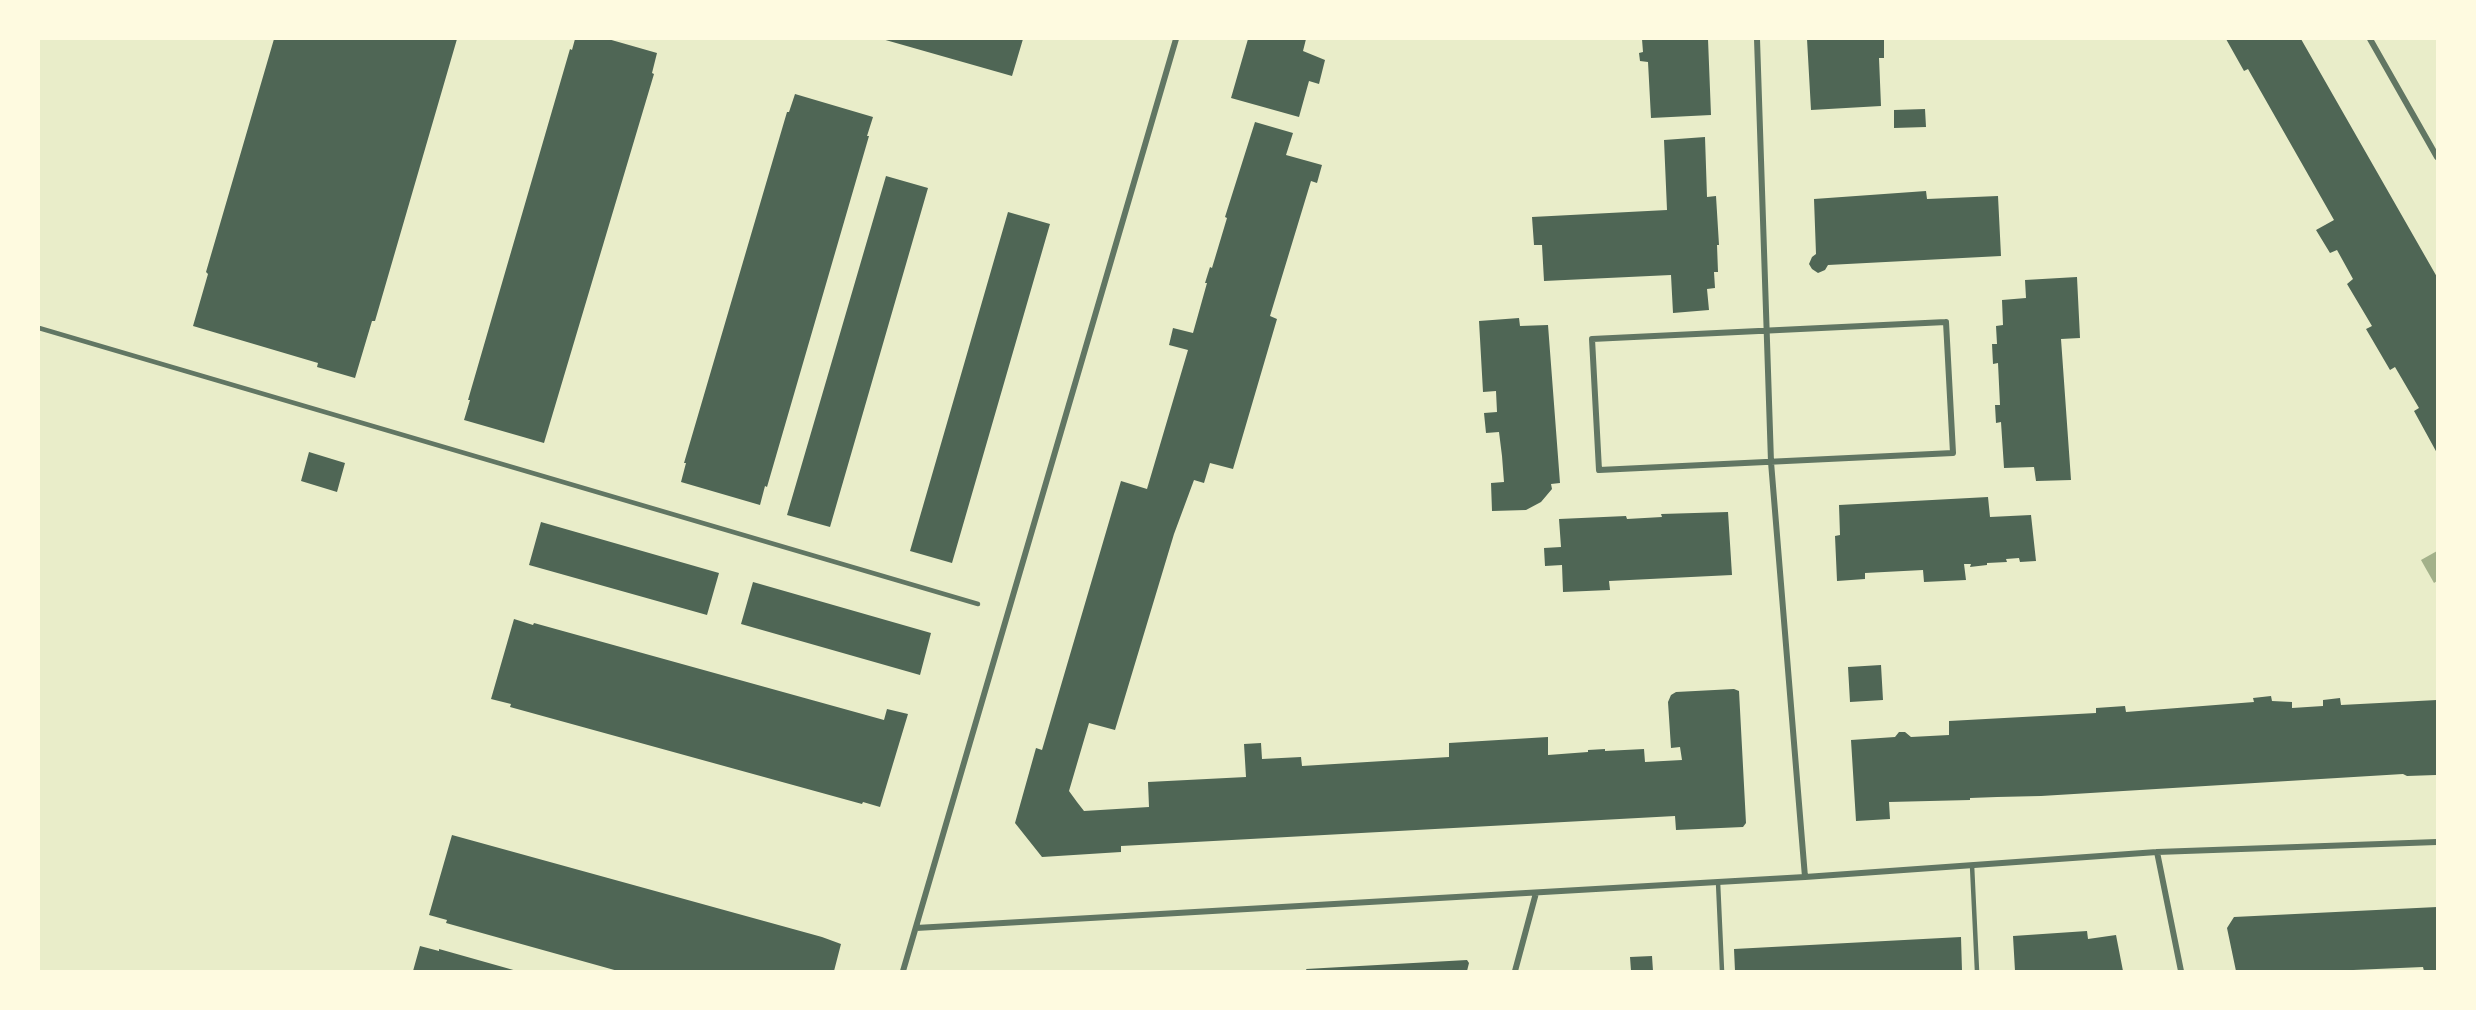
<!DOCTYPE html>
<html>
<head>
<meta charset="utf-8">
<style>
  body { margin:0 }
  #map { position:relative; width:2476px; height:1010px; overflow:hidden; background:#e9edc9; font-family:"Alegreya Sans",sans-serif }
  canvas { display:block }
  .frame { position:absolute; inset:0; border:40px solid #fefae0; pointer-events:none }
</style>
</head>
<body>
<div id="map">
<canvas width="2476" height="1010"></canvas>
<div class="frame"></div>
</div>
<script>
const context = document.querySelector('canvas').getContext('2d');
context.lineJoin = 'round';
function fill(path, color) {
  context.fillStyle = color;
  context.fill(path, 'evenodd');
}
function shape(rows) {
  const path = new Path2D();
  for (const r of rows) {
    path.moveTo(r[0], r[1]);
    for (let i = 2; i < r.length; i += 2) path.lineTo(r[i], r[i + 1]);
  }
  return path;
}
function strokePath(path, color, width, dash) {
  context.strokeStyle = color;
  context.lineWidth = width;
  context.lineCap = dash ? 'butt' : 'round';
  context.setLineDash(dash || []);
  context.stroke(path);
}
fill(shape([
  [2437,551,2437,581,2434,583,2421,560]
]), '#a3b18a');
fill(shape([
  [274,39,457,39,375,321,372,321,355,378,317,367,318,363,193,326,208,274,206,272],
  [575,39,608,39,657,53,652,73,654,74,544,443,464,420,470,400,468,400,570,49,572,50],
  [882,39,1023,39,1012,76],
  [1248,39,1306,39,1303,51,1325,60,1319,84,1309,81,1299,117,1231,98],
  [1642,39,1708,39,1711,115,1651,118,1648,62,1640,61,1639,53,1643,52],
  [1807,39,1884,39,1884,58,1879,58,1881,106,1811,110],
  [2226,39,2301,39,2437,277,2437,453,2414,411,2419,408,2395,367,2390,370,2366,329,2372,326,2347,284,2353,279,2337,250,2330,253,2316,230,2334,220,2248,69,2244,71],
  [795,94,873,117,867,136,869,136,767,487,765,486,760,505,681,482,686,463,684,463,787,112,789,112],
  [1925,109,1926,127,1894,128,1894,110],
  [1255,122,1293,133,1286,155,1322,165,1317,183,1311,181,1270,316,1277,319,1233,469,1210,463,1204,483,1194,480,1174,534,1115,730,1089,723,1069,791,1077,802,1084,811,1149,807,1148,782,1246,777,1244,744,1261,743,1262,759,1301,757,1302,766,1449,757,1449,743,1548,737,1548,755,1588,752,1588,750,1605,749,1605,751,1644,749,1645,762,1682,760,1680,747,1671,748,1668,702,1671,695,1676,692,1734,689,1739,691,1746,823,1743,827,1676,830,1675,816,1121,846,1121,852,1042,857,1015,823,1036,748,1042,750,1121,481,1147,489,1188,350,1169,345,1173,328,1193,333,1207,283,1205,283,1210,267,1212,268,1227,218,1225,217],
  [1705,137,1707,197,1716,196,1719,245,1717,245,1718,272,1714,272,1715,288,1707,289,1709,310,1673,313,1671,275,1544,281,1542,245,1534,245,1532,217,1667,210,1664,140],
  [886,176,928,188,830,527,787,515],
  [1926,191,1927,199,1998,196,2001,256,1828,265,1825,270,1818,273,1812,269,1809,264,1812,257,1816,254,1814,199],
  [1008,212,1050,224,952,563,910,551],
  [2077,277,2080,338,2061,339,2071,480,2036,481,2034,467,2004,468,2001,422,1996,423,1995,405,2000,405,1998,363,1993,364,1992,344,1997,344,1996,326,2003,325,2002,300,2026,298,2025,280],
  [1519,318,1520,326,1548,325,1560,483,1551,484,1552,489,1541,502,1526,510,1492,511,1491,483,1504,482,1502,456,1499,432,1486,433,1484,413,1497,412,1496,391,1483,392,1479,321],
  [309,452,345,463,337,492,301,481],
  [1988,497,1990,517,2031,515,2036,561,2020,562,2019,558,2006,559,2007,562,1987,563,1987,565,1970,567,1971,564,1964,564,1966,580,1924,582,1923,570,1865,573,1865,579,1837,581,1835,536,1840,535,1839,505],
  [1728,512,1732,575,1609,581,1610,590,1563,592,1562,565,1545,566,1544,548,1561,547,1559,519,1626,516,1627,519,1662,517,1661,514],
  [541,522,719,573,707,615,529,565],
  [753,582,931,633,920,675,741,624],
  [514,619,533,625,534,623,884,720,887,709,908,714,880,807,863,802,862,804,510,707,511,704,491,699],
  [1881,665,1883,700,1850,702,1848,667],
  [2271,696,2272,701,2292,702,2292,708,2323,706,2323,700,2340,698,2341,705,2437,700,2437,772,2436,775,2407,776,2403,774,2041,796,1997,797,1970,798,1970,800,1889,802,1890,819,1856,821,1851,740,1895,737,1899,732,1905,732,1911,737,1949,735,1949,721,2096,713,2096,708,2125,706,2126,712,2254,702,2253,698],
  [452,835,822,937,841,944,834,971,618,971,446,923,447,920,429,915],
  [2437,907,2437,971,2424,971,2423,967,2330,971,2236,971,2227,928,2234,917],
  [2087,931,2088,939,2116,935,2123,971,2015,971,2013,936],
  [1961,937,1962,971,1735,971,1734,949],
  [420,946,439,951,439,949,517,971,413,971],
  [1652,956,1653,971,1631,971,1630,957],
  [1467,960,1469,963,1467,971,1307,971,1306,969]
]), '#4f6655');
strokePath(shape([
  [39,328,978,604],
  [1972,865,1977,971],
  [1718,882,1722,971]
]), '#617663', 4.5);
strokePath(shape([
  [1757,39,1771,462,1805,877],
  [2370,39,2437,157],
  [1946,322,1953,453,1599,470,1592,339,1946,322],
  [2157,852,2181,971],
  [916,928,1805,877,2157,852,2437,842],
  [903,971,1176,39],
  [1515,971,1536,893]
]), '#617663', 6);
</script>
</body>
</html>
